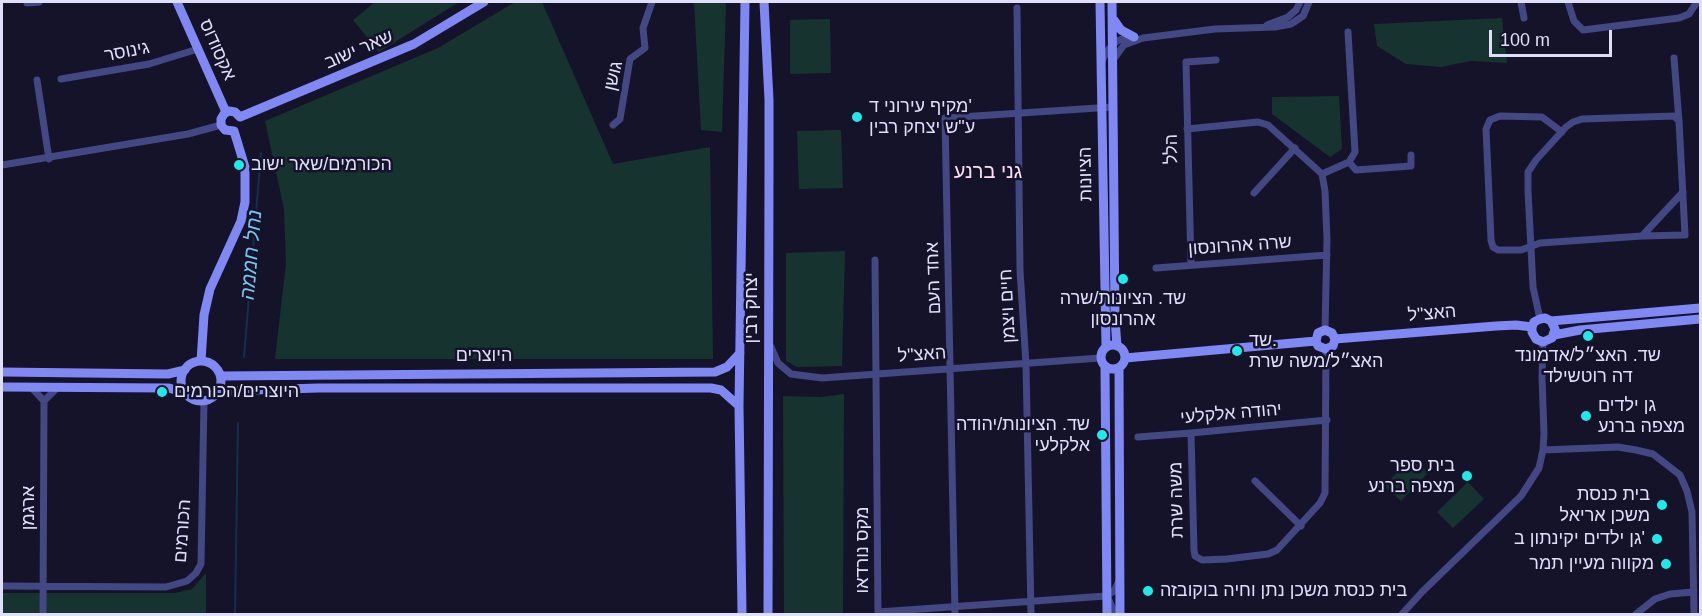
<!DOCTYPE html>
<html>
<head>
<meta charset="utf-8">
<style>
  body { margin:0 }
  #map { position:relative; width:1702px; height:616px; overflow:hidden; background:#151329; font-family:Arial,sans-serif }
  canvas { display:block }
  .frame { position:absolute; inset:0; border:3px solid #dfdffc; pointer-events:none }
  .scale { position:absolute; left:1489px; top:30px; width:123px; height:27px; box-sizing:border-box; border:3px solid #dfdffc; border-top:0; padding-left:8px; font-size:18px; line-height:21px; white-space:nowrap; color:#dfdffc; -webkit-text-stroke:4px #151329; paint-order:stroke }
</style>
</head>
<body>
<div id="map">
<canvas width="1702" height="616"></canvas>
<div class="frame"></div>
<div class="scale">100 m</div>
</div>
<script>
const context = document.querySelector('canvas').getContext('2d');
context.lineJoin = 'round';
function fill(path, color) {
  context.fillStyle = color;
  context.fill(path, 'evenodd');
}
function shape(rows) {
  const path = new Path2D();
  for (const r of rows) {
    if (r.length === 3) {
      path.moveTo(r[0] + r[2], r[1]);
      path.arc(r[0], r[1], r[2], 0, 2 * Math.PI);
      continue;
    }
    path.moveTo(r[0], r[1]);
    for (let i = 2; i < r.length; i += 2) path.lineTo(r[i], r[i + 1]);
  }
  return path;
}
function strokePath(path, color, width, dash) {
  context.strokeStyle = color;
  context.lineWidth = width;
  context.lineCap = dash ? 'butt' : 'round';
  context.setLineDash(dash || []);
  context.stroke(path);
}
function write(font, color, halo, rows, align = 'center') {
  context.font = font + ' Arial,"Noto Sans Hebrew",sans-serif';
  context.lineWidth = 5;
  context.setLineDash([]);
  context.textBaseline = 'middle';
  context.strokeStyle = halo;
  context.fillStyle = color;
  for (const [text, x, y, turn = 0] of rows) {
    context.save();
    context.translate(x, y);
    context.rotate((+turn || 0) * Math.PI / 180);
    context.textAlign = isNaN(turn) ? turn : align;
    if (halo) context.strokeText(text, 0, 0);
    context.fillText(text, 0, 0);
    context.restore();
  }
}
fill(shape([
  [375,2,459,2,379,52,353,20],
  [515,2,542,2,613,164,710,147,713,359,275,359,286,263,284,209,265,121,438,48],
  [694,2,726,2,722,132,701,130],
  [1502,18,1507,63,1471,61,1441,67,1406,64,1377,46,1374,24],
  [830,19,831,73,790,74,790,20],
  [1339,96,1342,149,1330,157,1272,114,1272,97],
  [841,130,843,188,799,189,797,131],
  [845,251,842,366,797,367,786,361,786,253],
  [844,394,843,614,784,614,783,396,821,397],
  [1412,457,1428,473,1401,501,1384,486],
  [1468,482,1484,499,1453,528,1437,512],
  [206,573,206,614,2,614,2,593,175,593,192,589]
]), '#17332f');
strokePath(shape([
  [244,357,261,153],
  [235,614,238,423]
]), '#142f4c', 2);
strokePath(shape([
  [27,2,27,3,39,2],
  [1521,2,1524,18],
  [1568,2,1574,21,1583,30,1679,18,1689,14,1697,2],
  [1017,8,1020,270,1026,365,1031,614],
  [1267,25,1288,17,1296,10,1300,2],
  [1674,58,1679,121,1685,235,1642,236,1683,192],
  [1113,60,1124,45,1143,38,1215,29,1275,27,1291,24,1303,16,1309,2],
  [1102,61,1107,51,1117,41,1125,38,1134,37],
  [61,79,149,64,198,49],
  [37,80,49,159],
  [613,125,620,119,630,59,645,48,643,28,652,2],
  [1187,129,1258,122,1268,125,1322,174,1325,191,1327,239,1325,330],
  [1562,132,1542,117,1500,116,1490,120,1486,129,1491,240,1493,247,1498,250,1521,250,1540,243,1642,236],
  [1349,162,1356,170,1411,166,1411,155],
  [2,165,188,134,221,125],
  [1322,174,1349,162,1355,152,1348,32],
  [1254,193,1295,148],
  [875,260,878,614],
  [1191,265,1186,62,1216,60],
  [1156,268,1327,255],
  [1540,319,1533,287,1528,191,1528,172,1536,160,1566,127,1573,122,1582,119,1674,116,1679,121],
  [771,347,778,363,791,374,822,378,1100,358],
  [31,387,44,401],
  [1191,433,1194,550,1195,556,1202,560,1227,559,1268,554,1277,550,1320,503,1325,493,1326,349],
  [1138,437,1191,433,1327,420],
  [1543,450,1618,447,1636,450,1653,454,1680,475,1687,491,1692,512,1694,614],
  [1255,481,1301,526],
  [2,586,166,587,187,581,196,573,201,564,204,401],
  [1108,598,1115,614],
  [878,612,1106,596,1114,591,1119,581],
  [43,614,44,401,58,387],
  [955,614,945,118,1113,107],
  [1402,614,1422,592,1521,496,1539,468,1543,450,1544,434,1542,377,1543,342],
  [1636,614,1655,599,1670,594,1693,592]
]), '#434784', 7);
strokePath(shape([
  [177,2,226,112],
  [764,2,769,100,769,165,768,614],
  [1100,2,1106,347],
  [1112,2,1115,319,1117,346],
  [1114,20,1121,30,1134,37],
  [240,117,414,44,484,2],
  [234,131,225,130,221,125,221,119,224,114,229,111,235,112,240,117],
  [1551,321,1555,329,1552,338,1543,342,1536,339,1532,332,1532,327,1534,322,1540,319,1545,318,1551,321,1700,308],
  [1554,335,1580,330,1700,319],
  [1335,339,1496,326,1516,325,1532,327],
  [1316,341,1318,333,1325,330,1332,333,1335,339],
  [1316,341,1318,346,1326,349,1333,346,1335,339],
  [1113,357,12],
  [1125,358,1316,341],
  [201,381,20],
  [201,361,204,315,210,289,241,221,245,202,245,167,234,131],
  [1105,366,1107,614],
  [1119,368,1120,614],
  [2,372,168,374,185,370],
  [221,376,715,372,727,367,740,353],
  [2,387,169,388,185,393],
  [219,391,319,388,711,388,721,390,739,406],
  [742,614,739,406,745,2]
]), '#7f88f3', 9);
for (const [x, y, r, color] of [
  [857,117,6,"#1deae9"],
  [239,165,6,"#1deae9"],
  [1123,279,6,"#1deae9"],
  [1588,336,6,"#1deae9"],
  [1237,351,6,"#1deae9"],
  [162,392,6,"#1deae9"],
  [1586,416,6,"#1deae9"],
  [1102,435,6,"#1deae9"],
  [1467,476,6,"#1deae9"],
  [1662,505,6,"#1deae9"],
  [1657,539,6,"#1deae9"],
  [1666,564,6,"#1deae9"],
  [1148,591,6,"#1deae9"]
]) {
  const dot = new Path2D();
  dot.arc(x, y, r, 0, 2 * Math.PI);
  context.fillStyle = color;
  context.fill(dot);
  strokePath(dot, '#151329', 2);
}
write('18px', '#dfdffc', '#151329', [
  ["אקסודוס",217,50,66],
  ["שאר ישוב",359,50,-23],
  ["גינוסר",127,52,-11],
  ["גושן",614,76,-76],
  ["הלל",1172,149,-91],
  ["הציונות",1086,174,-91],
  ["שרה אהרונסון",1240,246,-4],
  ["אחד העם",934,278,-92],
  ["חיים ויצמן",1008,306,-93],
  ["יצחק רבין",752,308,-90],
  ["האצ\"ל",1432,314,-5],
  ["האצ\"ל",922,355,-4],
  ["היוצרים",484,356],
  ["יהודה אלקלעי",1231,414,-5],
  ["משה שרת",1177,500,-91],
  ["ארגמן",29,508,-90],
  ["הכורמים",183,531,-86],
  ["מקס נורדאו",863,550,-90]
]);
write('18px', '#dfdffc', '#151329', [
  ["מקיף עירוני ד'",869,107],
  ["ע\"ש יצחק רבין",869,128],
  ["הכורמים/שאר ישוב",251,165],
  ["שד. הציונות/שרה",1123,299,"center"],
  ["אהרונסון",1123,320,"center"],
  ["שד.",1249,341],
  ["האצ״ל/משה שרת",1249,362],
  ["שד. האצ״ל/אדמונד",1588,356,"center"],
  ["דה רוטשילד",1588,377,"center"],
  ["היוצרים/הכורמים",174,392],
  ["גן ילדים",1598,406],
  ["מצפה ברנע",1598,427],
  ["שד. הציונות/יהודה",1090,425,"right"],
  ["אלקלעי",1090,446,"right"],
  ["בית ספר",1455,466,"right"],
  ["מצפה ברנע",1455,487,"right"],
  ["בית כנסת",1650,495,"right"],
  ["משכן אריאל",1650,516,"right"],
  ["גן ילדים יקינתון ב'",1645,539,"right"],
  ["מקווה מעיין תמר",1654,564,"right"],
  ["בית כנסת משכן נתן וחיה בוקובזה",1160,591]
], 'left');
write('20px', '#fce1f5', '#151329', [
  ["גני ברנע",988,172]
]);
write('italic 20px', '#77c6f2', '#151329', [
  ["נחל חממה",252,255,-85]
]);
</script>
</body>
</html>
